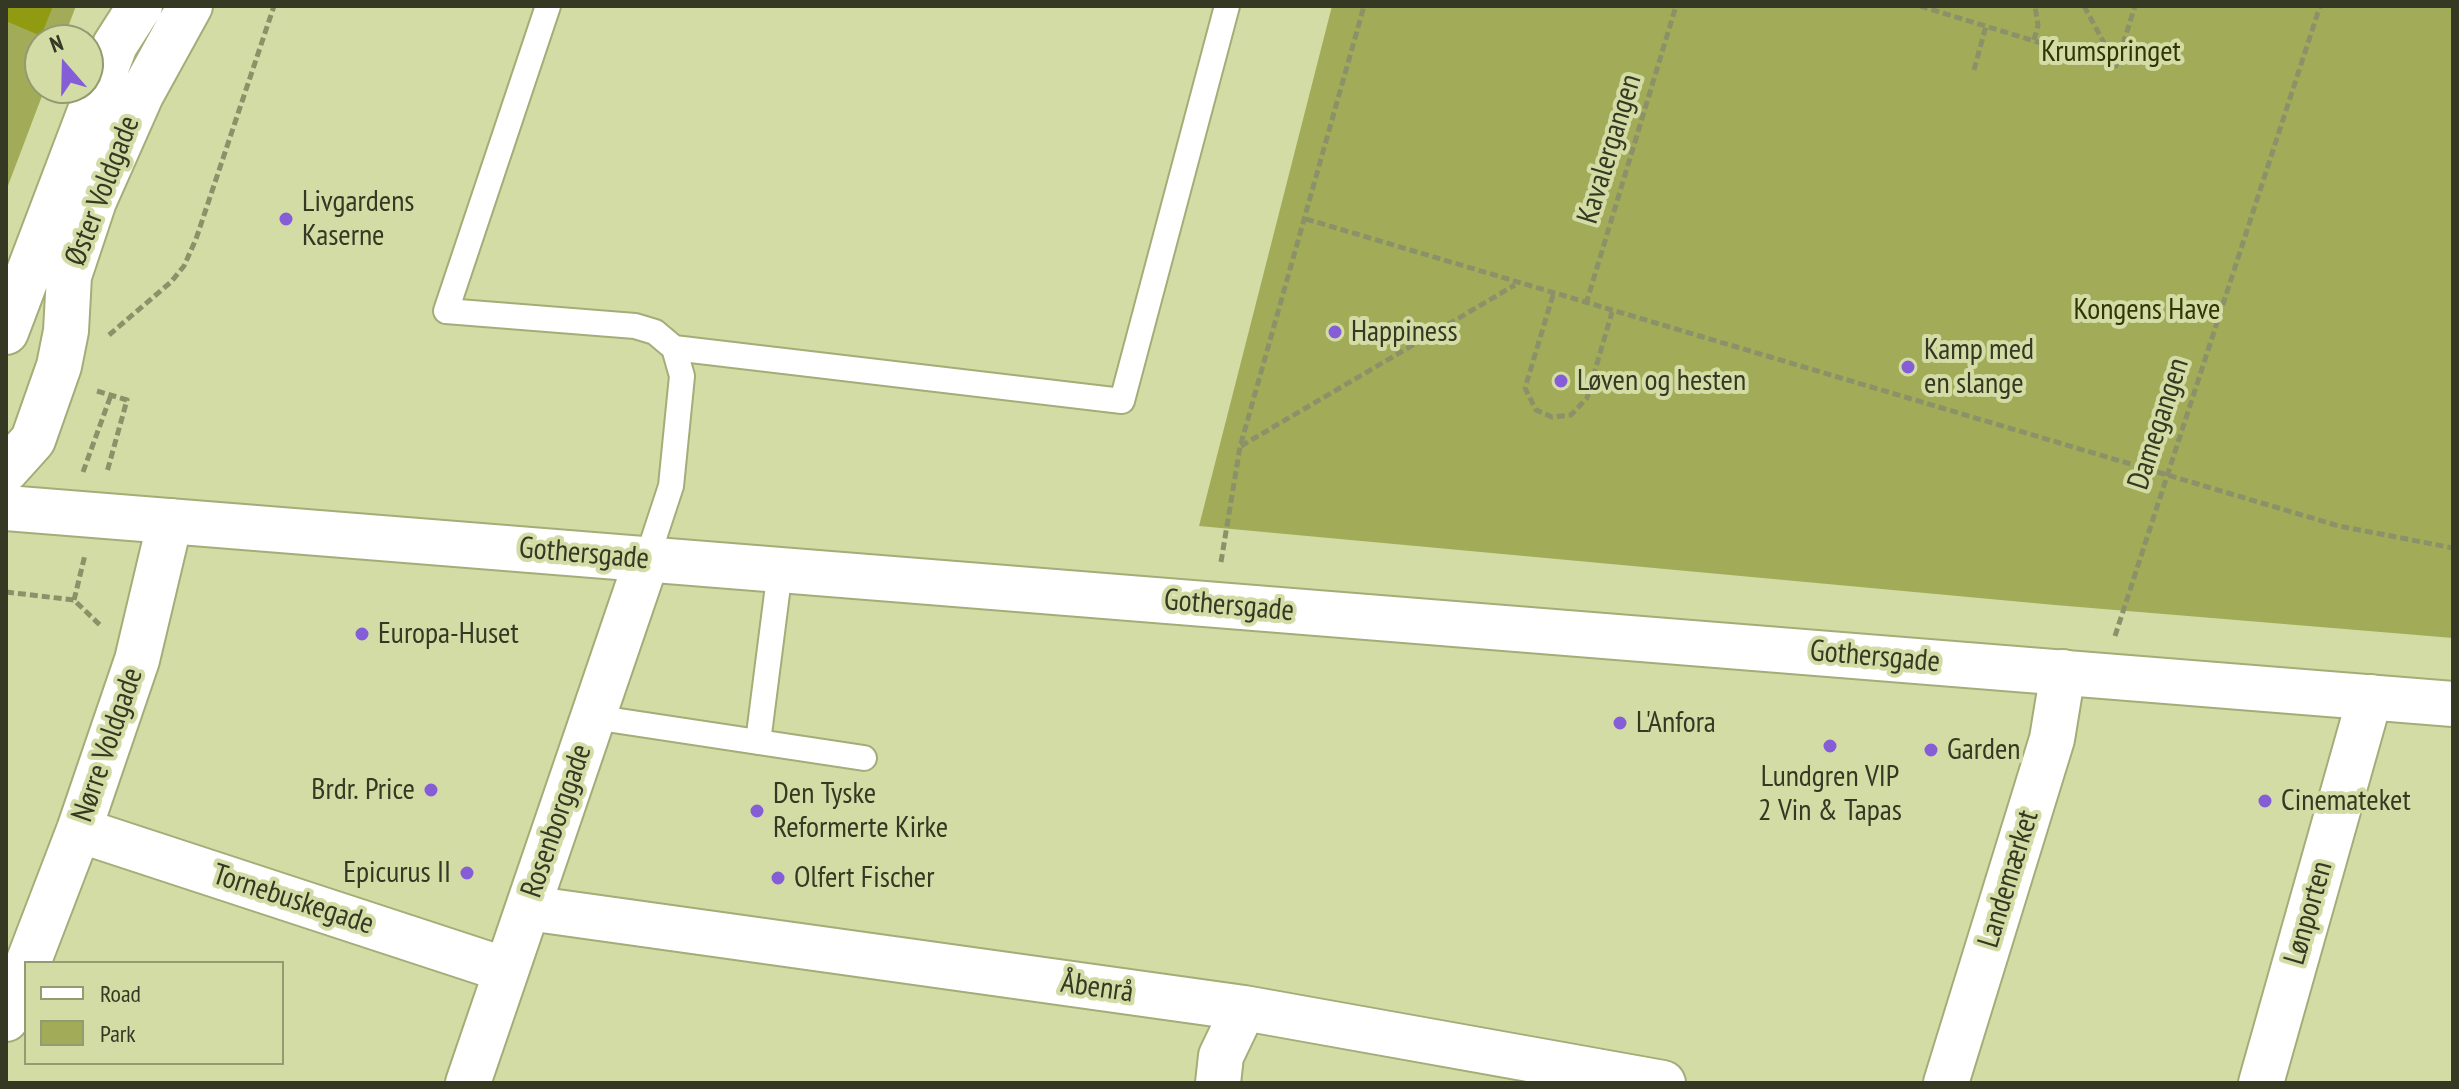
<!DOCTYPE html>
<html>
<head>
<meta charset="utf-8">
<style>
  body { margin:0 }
  #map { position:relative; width:2459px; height:1089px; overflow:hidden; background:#d4dca6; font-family:"PT Sans Narrow",sans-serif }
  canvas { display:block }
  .frame { position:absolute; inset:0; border:8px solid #353822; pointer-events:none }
  .legend { position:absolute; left:24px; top:961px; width:260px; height:104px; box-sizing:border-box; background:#d4dca6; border:2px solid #949a71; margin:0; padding:10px 14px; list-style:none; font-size:24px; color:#353822 }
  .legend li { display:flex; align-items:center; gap:16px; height:40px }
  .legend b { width:40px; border:2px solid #949a71 }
  .north { position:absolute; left:24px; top:24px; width:80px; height:80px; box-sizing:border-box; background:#d4dca6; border:2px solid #949a71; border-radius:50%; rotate:340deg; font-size:22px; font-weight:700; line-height:32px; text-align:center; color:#353822 }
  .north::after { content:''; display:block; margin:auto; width:28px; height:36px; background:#845dd7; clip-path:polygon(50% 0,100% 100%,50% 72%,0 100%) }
</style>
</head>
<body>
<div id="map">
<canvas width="2459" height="1089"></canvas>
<div class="frame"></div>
<ul class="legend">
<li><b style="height:10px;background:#fff"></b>Road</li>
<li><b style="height:22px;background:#a2ac58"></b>Park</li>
</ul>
<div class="north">N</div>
</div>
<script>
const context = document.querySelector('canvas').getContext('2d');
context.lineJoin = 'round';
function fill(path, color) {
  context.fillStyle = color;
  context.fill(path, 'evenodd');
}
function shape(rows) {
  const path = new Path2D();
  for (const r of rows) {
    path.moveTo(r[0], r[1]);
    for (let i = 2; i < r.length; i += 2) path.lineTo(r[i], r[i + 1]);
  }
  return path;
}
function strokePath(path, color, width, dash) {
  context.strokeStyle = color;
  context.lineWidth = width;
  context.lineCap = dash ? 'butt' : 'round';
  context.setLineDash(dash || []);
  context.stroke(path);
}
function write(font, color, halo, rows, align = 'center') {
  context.font = font + ' "PT Sans Narrow",sans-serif';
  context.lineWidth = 8;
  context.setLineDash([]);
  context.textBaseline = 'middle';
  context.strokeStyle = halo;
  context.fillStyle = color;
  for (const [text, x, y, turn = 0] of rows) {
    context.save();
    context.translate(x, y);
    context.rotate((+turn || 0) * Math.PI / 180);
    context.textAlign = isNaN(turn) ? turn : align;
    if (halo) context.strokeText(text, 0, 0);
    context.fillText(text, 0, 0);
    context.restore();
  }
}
fill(shape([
  [6,6,76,6,63,40,40,40,40,88,45,88,6,191],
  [1332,6,2453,6,2453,638,2055,605,1199,526]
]), '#a2ac58');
fill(shape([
  [6,6,53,6,41,36,6,21]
]), '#909b12');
const lane = shape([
  [548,6,446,311,635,326,655,332,674,348,682,376,671,486,647,559],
  [674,348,1122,401,1227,6],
  [593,717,864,758],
  [758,742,780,570]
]);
const street = shape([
  [79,830,506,970],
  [528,908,1244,1008,1663,1083],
  [28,963,79,830,137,660,170,521],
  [6,1019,26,968],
  [468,1083,647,559],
  [1218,1083,1221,1056,1244,1008],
  [1946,1083,2052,739,2063,672],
  [2261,1083,2370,697]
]);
const secondary = shape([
  [6,332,115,45,140,6],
  [6,470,33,440,59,366,66,331,69,276,94,201,141,95,190,6],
  [6,508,2453,704]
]);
strokePath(lane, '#a4ac77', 28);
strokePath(street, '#a4ac77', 48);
strokePath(secondary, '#a4ac77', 48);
strokePath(shape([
  [1920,6,2116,66,2135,6],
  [2084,6,2116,65],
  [2034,40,2038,25,2035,6],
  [1974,70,1986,26],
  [1306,219,2339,526,2453,548],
  [1553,295,1525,388,1536,410,1552,417,1571,415,1587,398,1612,312],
  [1586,304,1676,6],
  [109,335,171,282,184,266,196,239,274,6],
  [97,391,127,400,107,472],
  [1241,446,1515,285],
  [83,472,111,395],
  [1221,562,1240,447,1364,6],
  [6,592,74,600,102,627],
  [74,600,85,555],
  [2115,636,2320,6]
]), '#8b9169', 5, [8, 4]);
strokePath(lane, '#fff', 24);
strokePath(street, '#fff', 44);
strokePath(secondary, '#fff', 44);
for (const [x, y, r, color] of [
  [286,219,8,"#845dd7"],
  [1335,332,8,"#845dd7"],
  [1908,367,8,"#845dd7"],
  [1561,381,8,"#845dd7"],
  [362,634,8,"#845dd7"],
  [1620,723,8,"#845dd7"],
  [1830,746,8,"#845dd7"],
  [1931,750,8,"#845dd7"],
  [431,790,8,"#845dd7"],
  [2265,801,8,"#845dd7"],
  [757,811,8,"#845dd7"],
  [467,873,8,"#845dd7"],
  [778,878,8,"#845dd7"]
]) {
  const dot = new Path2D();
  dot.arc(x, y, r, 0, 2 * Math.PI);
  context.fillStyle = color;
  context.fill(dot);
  strokePath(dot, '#d4dca6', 3);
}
write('30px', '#313602', '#d4dca6', [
  ["Krumspringet",2111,52],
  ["Kongens Have",2147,310]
]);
write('30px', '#353822', '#d4dca6', [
  ["Kavalergangen",1610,149,-73],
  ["Øster Voldgade",103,191,-69],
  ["Damegangen",2159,424,-72],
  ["Gothersgade",584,554,5],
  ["Gothersgade",1229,606,5],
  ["Gothersgade",1875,657,5],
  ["Nørre Voldgade",108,745,-71],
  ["Rosenborggade",557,821,-71],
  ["Landemærket",2009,879,-73],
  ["Tornebuskegade",293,900,18],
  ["Lønporten",2309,913,-74],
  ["Åbenrå",1097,988,8]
]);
write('30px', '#353822', '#d4dca6', [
  ["Livgardens",302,202],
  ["Kaserne",302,236],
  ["Happiness",1351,332],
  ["Kamp med",1924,350],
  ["en slange",1924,384],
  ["Løven og hesten",1577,381],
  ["Europa-Huset",378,634],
  ["L'Anfora",1636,723],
  ["Garden",1947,750],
  ["Lundgren VIP",1830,777,"center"],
  ["2 Vin & Tapas",1830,811,"center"],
  ["Brdr. Price",415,790,"right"],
  ["Den Tyske",773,794],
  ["Reformerte Kirke",773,828],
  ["Cinemateket",2281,801],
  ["Epicurus II",451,873,"right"],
  ["Olfert Fischer",794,878]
], 'left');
</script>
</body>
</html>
